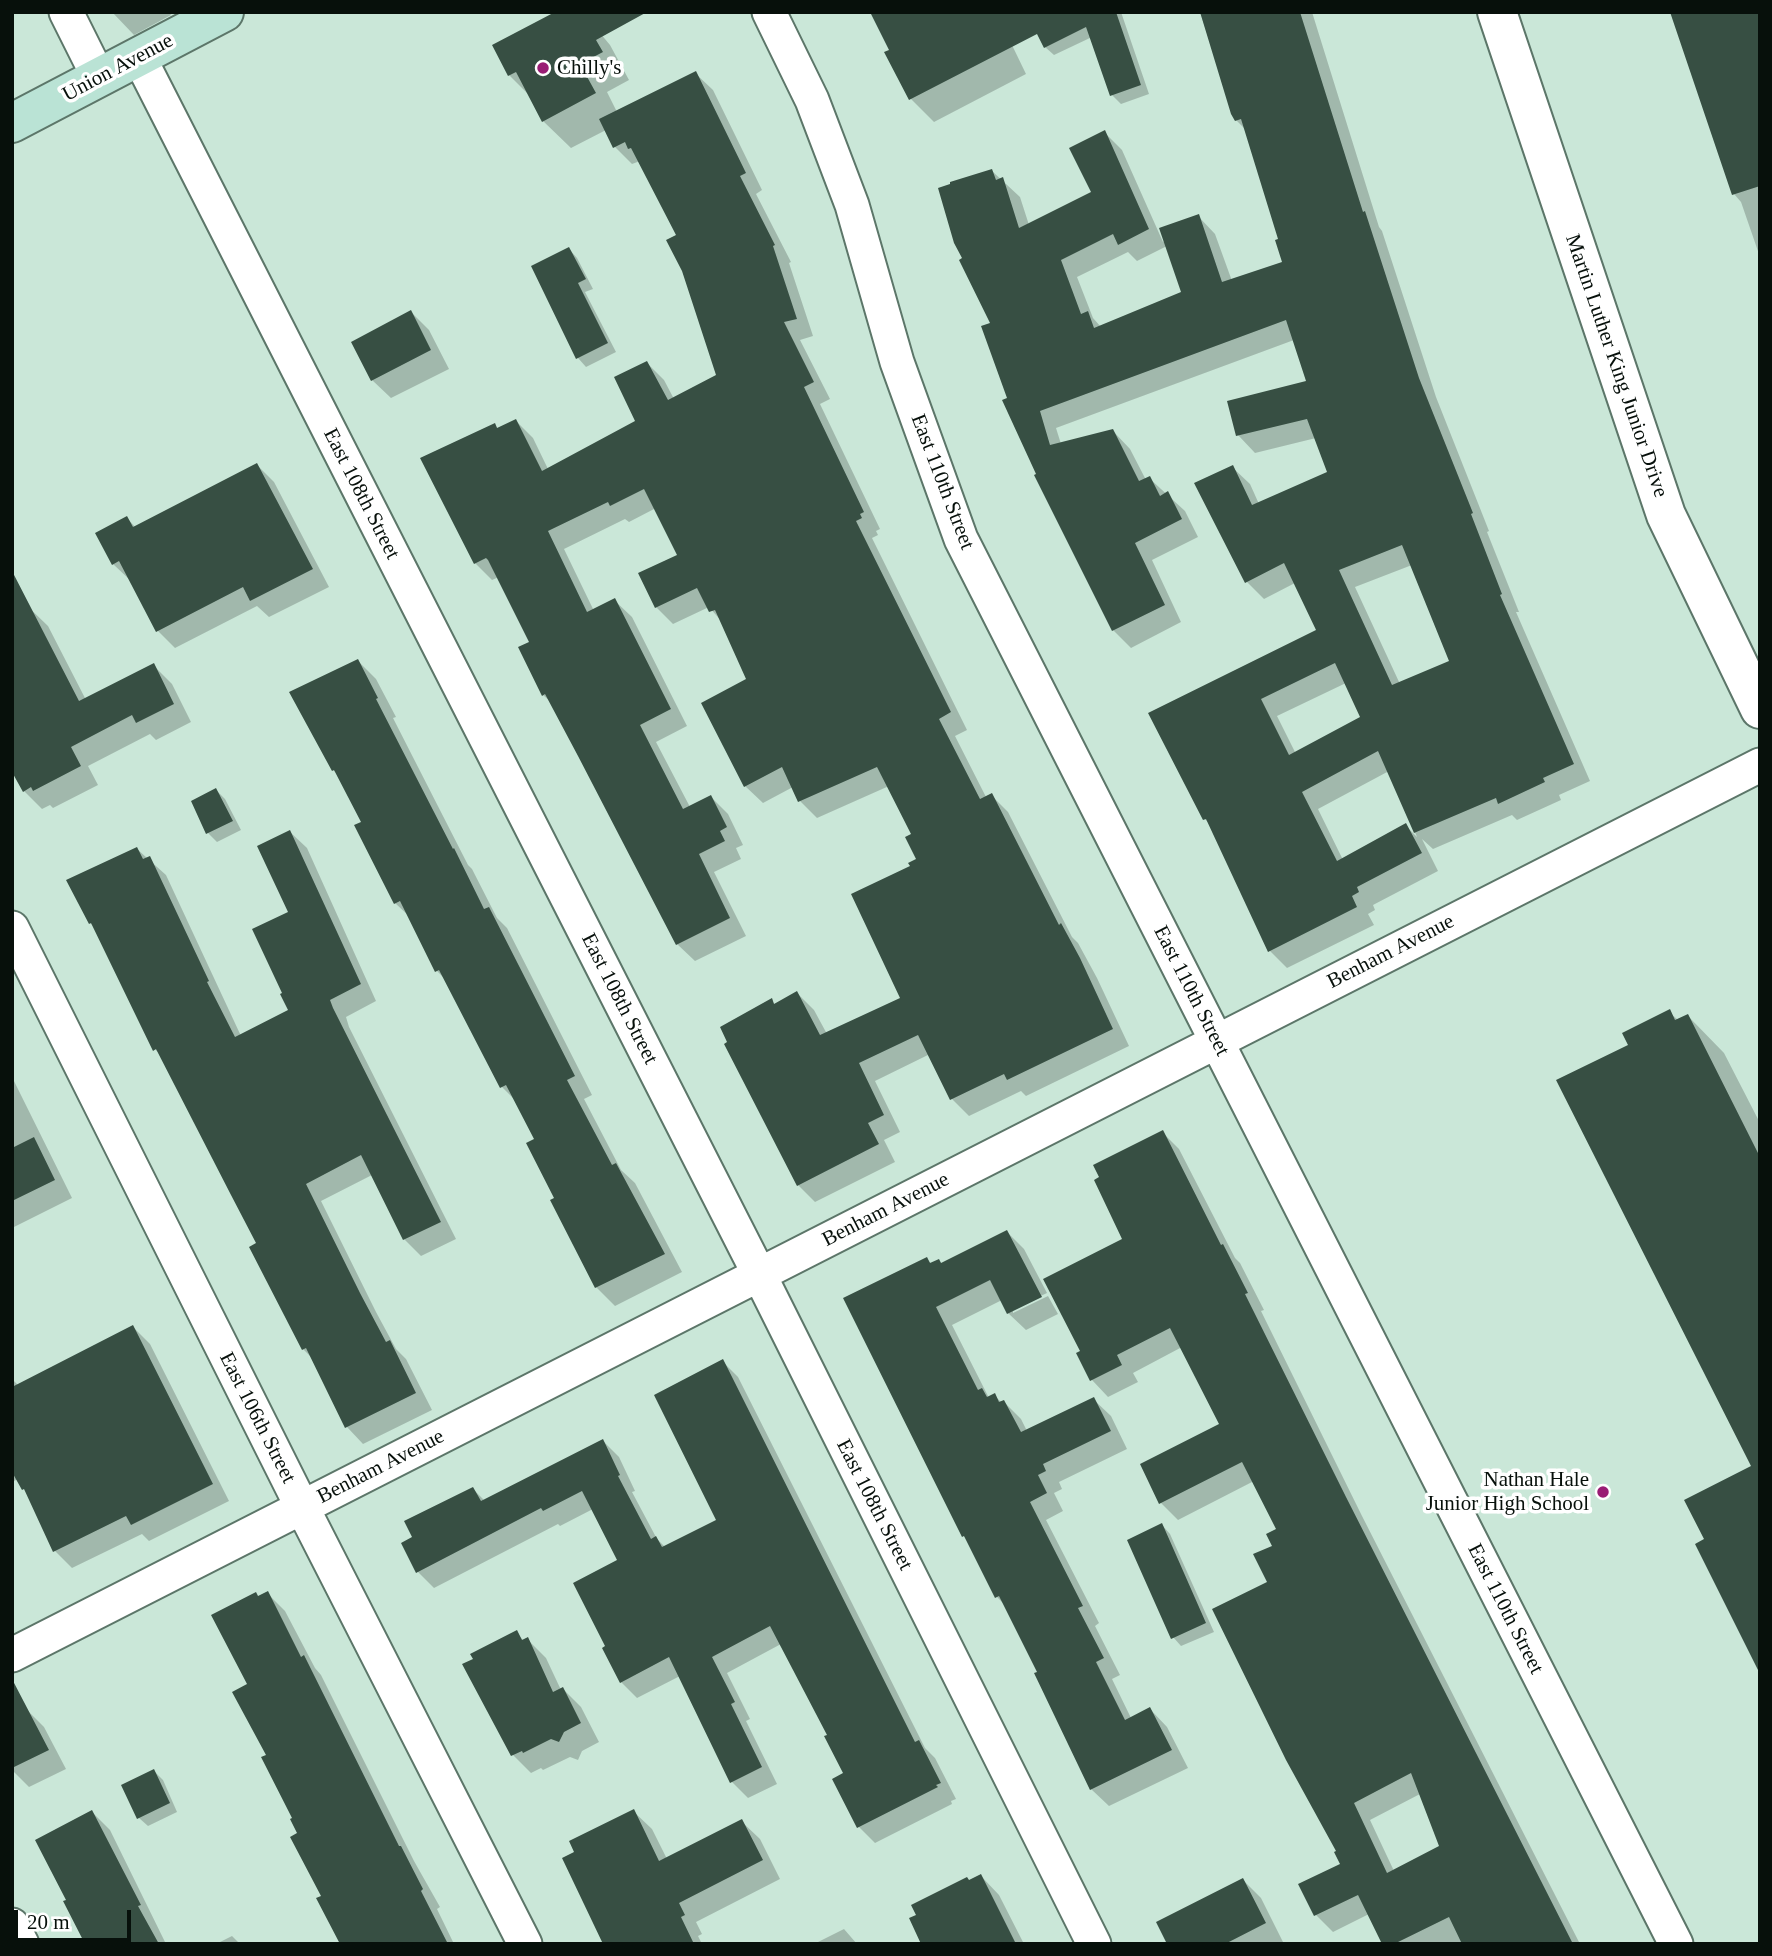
<!DOCTYPE html>
<html>
<head>
<meta charset="utf-8">
<style>
  body { margin:0 }
  #map { position:relative; width:1772px; height:1956px; overflow:hidden; background:#cae7d8; font-family:Georgia,serif }
  canvas { display:block }
  .frame { position:absolute; inset:0; border:14px solid #07100b; pointer-events:none }
  .scale { position:absolute; left:14px; top:1910px; width:117px; height:32px; box-sizing:border-box; border:4px solid #07100b; border-top:0; padding-left:9px; font-size:21px; line-height:24px; white-space:nowrap; color:#07100b; -webkit-text-stroke:5px #fff; paint-order:stroke }
</style>
</head>
<body>
<div id="map">
<canvas width="1772" height="1956"></canvas>
<div class="frame"></div>
<div class="scale">20 m</div>
</div>
<script>
const context = document.querySelector('canvas').getContext('2d');
context.lineJoin = 'round';
function fill(path, color) {
  context.fillStyle = color;
  context.fill(path, 'evenodd');
}
function shape(rows) {
  const path = new Path2D();
  for (const r of rows) {
    path.moveTo(r[0], r[1]);
    for (let i = 2; i < r.length; i += 2) path.lineTo(r[i], r[i + 1]);
  }
  return path;
}
function strokePath(path, color, width, dash) {
  context.strokeStyle = color;
  context.lineWidth = width;
  context.lineCap = dash ? 'butt' : 'round';
  context.setLineDash(dash || []);
  context.stroke(path);
}
function write(font, color, halo, rows, align = 'center') {
  context.font = font + ' Georgia,serif';
  context.lineWidth = 7;
  context.setLineDash([]);
  context.textBaseline = 'middle';
  context.strokeStyle = halo;
  context.fillStyle = color;
  for (const [text, x, y, turn = 0] of rows) {
    context.save();
    context.translate(x, y);
    context.rotate((+turn || 0) * Math.PI / 180);
    context.textAlign = isNaN(turn) ? turn : align;
    if (halo) context.strokeText(text, 0, 0);
    context.fillText(text, 0, 0);
    context.restore();
  }
}
fill(shape([
  [112,12,169,12,171,15,134,35],
  [996,12,1026,74,934,122,910,98,891,50],
  [1033,12,1121,12,1149,94,1121,104,1112,95,1092,37,1054,55,1045,47],
  [1200,12,1312,12,1379,227,1382,231,1436,397,1489,531,1487,532,1519,612,1516,612,1590,781,1559,795,1561,800,1517,820,1512,815,1433,849,1422,839,1438,871,1373,905,1375,910,1368,914,1374,925,1287,968,1270,951,1210,824,1205,819,1150,714,1318,631,1295,583,1264,599,1247,582,1232,467,1250,484,1259,504,1329,472,1316,438,1255,453,1238,435,1308,383,1294,340,1056,428,1061,444,1113,431,1130,449,1146,480,1149,478,1185,511,1198,537,1152,560,1181,622,1131,648,1113,630,1038,474,1009,398,992,324,964,259,992,171,1020,197,1029,225,1093,193,1105,133,1122,150,1163,242,1198,216,1215,234,1232,281,1284,263,1280,240,1246,130,1236,120,1233,113],
  [1167,246,1183,293,1101,327,1093,318,1077,277,1128,252,1137,261],
  [1412,565,1452,662,1400,684,1355,587],
  [1346,683,1363,718,1296,754,1277,716],
  [1389,771,1417,837,1406,826,1343,860,1318,809],
  [1760,12,1760,257,1741,202,1734,194],
  [600,33,610,45,629,80,607,92,617,112,695,73,713,90,762,190,756,194,791,262,789,263,813,336,800,340,830,399,820,404,880,529,876,531,878,535,872,538,967,730,955,736,986,797,991,795,1008,812,1072,937,1078,943,1097,978,1129,1046,1026,1096,1021,1091,969,1116,952,1099,930,1054,875,1081,900,1132,884,1140,895,1162,815,1202,798,1185,771,1001,776,1005,797,993,814,1010,827,1034,902,999,912,866,918,860,914,834,889,786,817,818,800,801,793,787,763,803,745,786,748,680,723,623,709,607,673,624,656,607,680,556,656,508,629,522,625,519,564,549,594,611,614,600,632,617,687,726,656,742,690,807,711,797,728,814,743,845,736,848,741,859,714,872,746,936,695,961,677,944,552,703,543,695,531,643,499,577,492,580,475,563,495,425,498,429,516,421,533,438,548,469,638,422,647,363,664,380,674,399,718,376,679,236,640,161,632,164,615,147,606,130,571,148,543,121,531,97,509,75,494,46],
  [569,249,577,258,593,289,585,292,616,352,586,367,578,358],
  [411,312,429,330,449,369,391,398,372,380],
  [257,465,274,482,329,587,269,617,257,606,175,648,157,630,131,581,113,564,127,518,136,528],
  [21,600,48,626,86,700,153,665,172,684,191,722,156,740,150,734,88,766,98,785,53,808,50,805,42,809,24,791],
  [358,661,376,679,396,717,393,718,468,865,472,869,497,918,507,928,592,1095,584,1099,621,1170,635,1183,682,1272,615,1306,596,1287,556,1198,536,1140,516,1101,502,1087,447,981,437,971,411,918,395,903,363,823,339,775,333,770],
  [216,790,225,799,241,830,217,842,208,833],
  [290,832,307,848,376,1001,346,1017,349,1027,456,1239,421,1256,404,1239,372,1175,321,1201,376,1312,396,1349,406,1359,432,1410,363,1444,347,1427,312,1358,303,1349,258,1244,162,1056,155,1049,96,928,90,923,137,849,166,875,241,1036,290,1011],
  [1669,1012,1678,1020,1688,1016,1724,1053,1760,1123,1760,1670,1706,1540,1753,1467,1630,1046],
  [12,1077,72,1198,12,1228],
  [1162,1132,1179,1149,1235,1258,1240,1263,1264,1310,1261,1311,1362,1516,1580,1944,1383,1944,1369,1914,1333,1932,1316,1915,1301,1885,1342,1865,1269,1583,1278,1529,1254,1481,1178,1520,1161,1503,1142,1465,1221,1424,1182,1347,1133,1373,1138,1382,1108,1397,1092,1380,1082,1351],
  [1420,1794,1442,1847,1394,1871,1370,1820],
  [1007,1232,1024,1249,1047,1293,1013,1309,1013,1313,1048,1296,1058,1314,1026,1330,1008,1313,1002,1300,952,1325,989,1398,994,1395,1002,1403,1004,1402,1021,1419,1027,1431,1093,1399,1111,1416,1127,1449,1059,1482,1062,1489,1054,1493,1063,1511,1046,1520,1099,1623,1095,1626,1120,1675,1112,1679,1131,1718,1150,1709,1167,1727,1188,1768,1109,1806,1091,1789,1040,1673,1006,1606,997,1597,968,1541,964,1536,926,1259,932,1264,939,1261,942,1264],
  [133,1327,150,1344,229,1501,149,1541,142,1534,72,1568,55,1551,28,1494,18,1479,12,1482,12,1379,19,1386],
  [722,1361,738,1377,925,1748,935,1758,956,1799,951,1801,952,1804,875,1843,859,1827,845,1774,829,1736,781,1644,727,1673,750,1719,746,1721,777,1784,748,1798,732,1782,680,1676,637,1698,621,1682,608,1647,620,1561,593,1509,560,1526,558,1524,434,1588,418,1572,403,1543,414,1538,473,1489,485,1501,603,1441,619,1457,635,1491,632,1492,657,1539,665,1547,718,1520],
  [1162,1525,1170,1534,1214,1632,1181,1646,1173,1637],
  [268,1594,285,1611,315,1668,321,1675,414,1861,440,1907,437,1909,454,1944,347,1944,323,1897,295,1818,268,1755,249,1685,259,1598],
  [516,1633,524,1641,527,1639,546,1658,561,1690,563,1689,581,1707,599,1742,582,1751,578,1760,570,1757,543,1770,541,1768,531,1773,513,1755],
  [26,1709,44,1727,66,1769,29,1787,12,1770,12,1716],
  [154,1771,163,1780,177,1812,148,1826,139,1818],
  [633,1811,652,1829,667,1859,741,1821,760,1839,780,1879,696,1922,702,1934,698,1936,702,1944,605,1944,576,1853],
  [92,1812,110,1830,166,1944,87,1944],
  [981,1876,999,1895,1024,1944,932,1944,970,1882],
  [1243,1880,1261,1898,1283,1942,1279,1944,1169,1944],
  [844,1929,857,1944,814,1944],
  [232,1936,240,1944,216,1944]
]), '#0003');
fill(shape([
  [555,12,647,12,596,40,603,52,580,64,596,93,542,122,516,72,508,76,492,45],
  [870,12,1116,12,1141,85,1110,96,1086,27,1044,48,1037,34,909,100,884,52,889,50],
  [1200,12,1300,12,1363,212,1365,211,1419,378,1473,513,1471,514,1502,594,1500,595,1574,764,1543,778,1545,782,1498,804,1496,798,1414,833,1378,751,1302,792,1337,861,1406,823,1422,853,1357,887,1359,892,1352,896,1357,907,1268,952,1206,819,1203,820,1148,713,1316,630,1284,563,1245,583,1194,483,1233,465,1252,505,1327,472,1307,419,1236,436,1227,401,1306,381,1286,320,1040,411,1050,445,1113,429,1139,481,1150,476,1160,496,1168,491,1182,519,1135,543,1165,605,1112,631,1034,475,1036,474,1002,400,1007,398,981,326,990,323,959,260,962,258,954,243,938,188,950,184,950,182,992,169,996,180,1003,177,1019,228,1091,192,1069,148,1105,130,1149,229,1118,245,1113,234,1061,260,1081,314,1088,311,1094,328,1181,292,1159,228,1199,214,1222,282,1282,262,1275,240,1278,239,1241,119,1235,121,1231,114],
  [1402,545,1449,661,1392,685,1339,570],
  [1335,663,1360,717,1289,755,1261,699],
  [1670,12,1760,12,1760,186,1732,195],
  [696,71,746,173,740,176,775,245,773,246,797,319,784,322,814,382,804,387,864,512,860,514,862,518,856,521,951,712,939,719,980,799,992,793,1059,925,1061,923,1080,958,1113,1029,1007,1080,1004,1074,950,1100,918,1035,859,1063,884,1115,868,1123,879,1144,797,1186,724,1044,727,1042,720,1027,772,998,774,1004,797,991,820,1035,900,998,851,894,910,866,908,863,916,859,905,837,911,834,877,767,798,802,782,767,744,787,701,703,746,679,715,610,709,612,697,588,655,608,638,573,677,555,644,489,610,506,608,502,548,531,587,612,615,598,671,709,640,725,683,809,711,795,727,827,720,831,725,841,699,854,730,918,676,945,578,756,545,694,542,696,518,647,529,642,488,560,486,558,474,564,420,458,495,423,497,428,516,419,542,471,635,421,614,377,647,361,668,400,716,375,682,271,666,240,676,235,631,148,628,149,625,142,613,148,599,119],
  [569,247,586,279,578,283,608,343,576,359,531,266],
  [411,310,431,350,371,381,351,342],
  [257,463,313,569,250,601,243,587,156,632,119,561,112,565,95,533,127,516,133,527],
  [12,571,79,701,154,663,174,704,136,723,132,715,71,747,81,766,33,791,31,787,23,792,12,772],
  [358,659,378,698,376,699,453,849,454,848,484,909,489,907,575,1076,567,1080,612,1165,616,1163,665,1254,595,1288,550,1200,554,1198,526,1143,534,1139,506,1085,500,1088,439,970,435,972,400,901,394,904,354,825,361,822,334,770,332,771,289,692],
  [216,788,233,821,206,834,191,801],
  [290,830,361,984,330,1000,333,1008,441,1222,403,1240,361,1155,306,1184,360,1293,386,1342,390,1340,416,1393,345,1428,306,1348,302,1350,249,1247,256,1243,231,1195,156,1049,153,1051,91,923,89,924,66,880,137,847,143,859,150,856,209,981,207,982,235,1037,288,1010,280,994,282,993,252,929,288,912,257,846],
  [1670,1009,1675,1020,1688,1014,1760,1157,1760,1674,1695,1544,1704,1539,1684,1500,1751,1466,1556,1080,1628,1045,1622,1033],
  [1163,1130,1221,1245,1223,1244,1248,1293,1245,1294,1346,1497,1573,1944,1462,1944,1449,1917,1394,1944,1382,1944,1358,1895,1314,1916,1298,1884,1340,1864,1334,1852,1336,1851,1286,1760,1212,1609,1267,1582,1253,1554,1272,1546,1266,1534,1276,1529,1242,1462,1159,1504,1140,1464,1219,1424,1170,1328,1117,1355,1122,1365,1090,1381,1076,1353,1080,1351,1043,1279,1122,1239,1094,1180,1099,1177,1093,1165],
  [1411,1773,1439,1846,1387,1873,1354,1803],
  [34,1137,55,1180,12,1201,12,1148],
  [1007,1230,1042,1297,1007,1314,990,1280,936,1307,978,1390,982,1388,987,1397,995,1393,999,1402,1004,1400,1021,1432,1094,1397,1111,1431,1043,1464,1046,1471,1038,1475,1047,1493,1030,1502,1083,1606,1078,1608,1104,1658,1096,1662,1125,1720,1150,1707,1172,1750,1090,1790,1034,1673,1037,1672,999,1596,995,1598,964,1536,962,1537,843,1298,927,1257,930,1263,939,1259,941,1263],
  [133,1325,213,1484,131,1525,126,1516,53,1552,24,1489,22,1490,12,1472,12,1387],
  [723,1359,915,1742,919,1740,941,1783,936,1785,938,1787,857,1828,832,1779,843,1773,824,1736,827,1735,770,1626,712,1657,735,1702,731,1704,762,1767,730,1783,669,1657,620,1683,602,1648,605,1646,573,1583,617,1560,582,1491,543,1511,541,1508,416,1573,401,1543,412,1537,404,1521,473,1487,481,1501,603,1439,620,1475,618,1476,651,1539,656,1536,662,1547,716,1520,654,1395],
  [1162,1523,1206,1623,1171,1639,1127,1540],
  [268,1591,301,1657,304,1655,399,1846,401,1846,423,1889,421,1891,448,1944,340,1944,316,1898,321,1896,290,1837,297,1833,290,1819,292,1818,261,1757,266,1755,232,1692,247,1684,211,1615,256,1592,258,1596],
  [517,1630,522,1640,528,1637,553,1692,563,1687,581,1723,564,1732,559,1742,551,1739,523,1753,522,1751,511,1756,462,1664,473,1659,470,1654],
  [12,1679,49,1750,12,1768],
  [154,1769,170,1803,137,1819,121,1785],
  [634,1809,659,1861,742,1819,763,1860,679,1903,685,1915,681,1917,694,1944,603,1944,562,1858,574,1852,569,1841],
  [92,1810,141,1905,138,1906,159,1944,85,1944,63,1901,66,1900,35,1840],
  [981,1874,1016,1944,921,1944,909,1918,916,1915,911,1905,967,1877,969,1880],
  [1243,1878,1266,1923,1225,1944,1167,1944,1156,1922]
]), '#374f43');
const minor = shape([
  [66,12,99,78],
  [769,12,812,100,852,205,897,362,961,539,1676,1944],
  [139,57,759,1274,1094,1944],
  [12,928,302,1507,525,1944],
  [12,1655,1760,765],
  [12,1925,22,1944]
]);
const tertiary = shape([
  [1497,12,1666,515,1760,709]
]);
const secondary = shape([
  [12,123,224,12]
]);
strokePath(minor, '#5c7669', 37);
strokePath(tertiary, '#5c7669', 42);
strokePath(secondary, '#5c7669', 42);
strokePath(minor, '#fff', 33);
strokePath(tertiary, '#fff', 38);
strokePath(secondary, '#bae3d5', 38);
for (const [x, y, r, color] of [
  [543,68,7,"#991c74"],
  [1603,1492,7,"#991c74"]
]) {
  const dot = new Path2D();
  dot.arc(x, y, r, 0, 2 * Math.PI);
  context.fillStyle = color;
  context.fill(dot);
  strokePath(dot, '#fff', 2.5);
}
write('21px', '#07100b', '#fff', [
  ["Union Avenue",118,68,-28],
  ["Martin Luther King Junior Drive",1616,366,71],
  ["East 110th Street",942,482,69],
  ["East 108th Street",361,494,63],
  ["Benham Avenue",1391,952,-27],
  ["East 110th Street",1191,991,63],
  ["East 108th Street",619,999,63],
  ["Benham Avenue",886,1210,-27],
  ["East 106th Street",257,1418,63],
  ["Benham Avenue",381,1467,-27],
  ["East 108th Street",874,1505,63],
  ["East 110th Street",1505,1609,63]
]);
write('21px', '#07100b', '#fff', [
  ["Chilly's",557,68],
  ["Nathan Hale",1589,1480,"right"],
  ["Junior High School",1589,1504,"right"]
], 'left');
</script>
</body>
</html>
